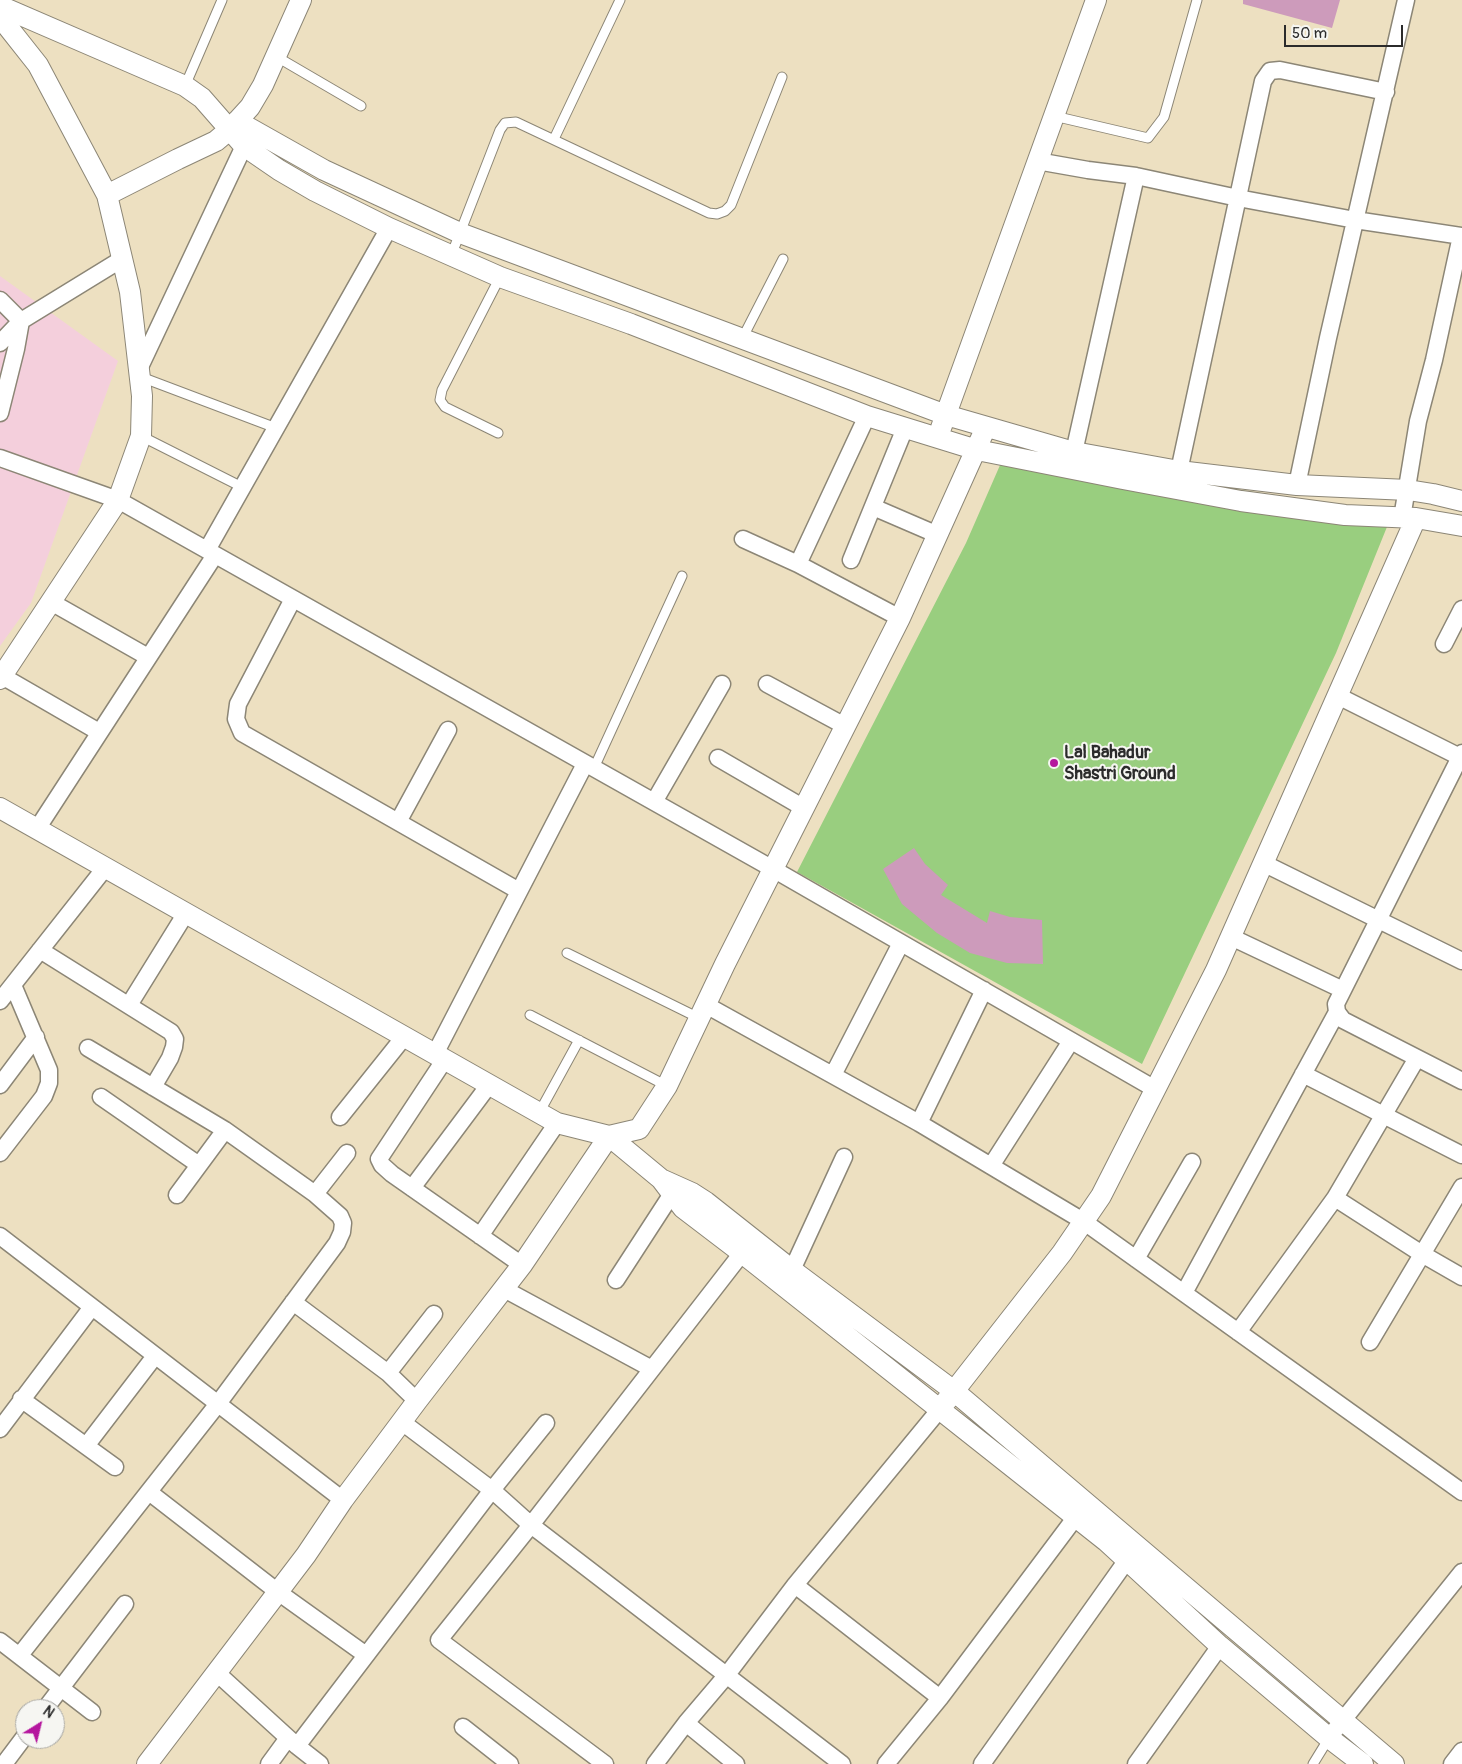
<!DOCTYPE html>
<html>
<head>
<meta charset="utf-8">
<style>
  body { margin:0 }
  #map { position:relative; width:1462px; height:1764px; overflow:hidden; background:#ede0c1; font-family:Pangolin,sans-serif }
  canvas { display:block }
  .north { position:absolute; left:15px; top:1699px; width:50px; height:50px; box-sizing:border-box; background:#f6f6f2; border:1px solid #a5a5a2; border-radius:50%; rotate:36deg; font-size:14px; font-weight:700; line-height:20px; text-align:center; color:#2b2b2b }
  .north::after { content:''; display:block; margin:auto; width:18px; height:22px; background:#b5179e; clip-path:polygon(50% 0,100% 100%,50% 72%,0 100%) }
  .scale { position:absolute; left:1284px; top:25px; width:119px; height:22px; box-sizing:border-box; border:2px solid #2b2b2b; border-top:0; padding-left:6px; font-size:15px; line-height:18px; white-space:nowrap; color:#2b2b2b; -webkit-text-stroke:4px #f6f6f2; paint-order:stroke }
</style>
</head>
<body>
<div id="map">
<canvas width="1462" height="1764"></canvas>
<div class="north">N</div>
<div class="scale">50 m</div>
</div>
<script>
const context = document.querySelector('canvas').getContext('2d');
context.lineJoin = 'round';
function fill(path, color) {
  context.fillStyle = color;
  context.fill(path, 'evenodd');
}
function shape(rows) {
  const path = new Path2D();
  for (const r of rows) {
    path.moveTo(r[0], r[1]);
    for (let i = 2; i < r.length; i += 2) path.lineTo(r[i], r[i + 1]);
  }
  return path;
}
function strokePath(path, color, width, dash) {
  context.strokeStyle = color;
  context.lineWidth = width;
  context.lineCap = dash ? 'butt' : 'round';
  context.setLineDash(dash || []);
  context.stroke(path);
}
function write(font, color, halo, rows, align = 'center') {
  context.font = font + ' Pangolin,sans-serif';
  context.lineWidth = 4;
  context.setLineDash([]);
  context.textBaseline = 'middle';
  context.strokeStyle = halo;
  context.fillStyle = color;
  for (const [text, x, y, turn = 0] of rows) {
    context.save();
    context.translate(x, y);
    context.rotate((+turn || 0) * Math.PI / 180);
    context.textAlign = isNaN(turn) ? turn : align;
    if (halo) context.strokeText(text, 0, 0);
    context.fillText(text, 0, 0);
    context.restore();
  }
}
fill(shape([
  [0,276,118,361,31,603,0,646]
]), '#f4cfdc');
fill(shape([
  [1004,456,1393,512,1336,653,1142,1064,797,872,966,543]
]), '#99ce7f');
fill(shape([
  [1243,0,1340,0,1332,28,1243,4],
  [914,848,925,864,948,885,941,895,987,923,990,911,1010,917,1042,920,1043,964,1007,963,970,953,937,933,902,904,883,869]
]), '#cd9bbb');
const service = shape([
  [277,57,361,106],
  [185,86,222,0],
  [1054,116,1148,138,1164,117,1197,0],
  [554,139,620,0],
  [451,256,500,130,505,123,516,122,709,213,717,214,725,211,731,205,782,77],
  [742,339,783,259],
  [141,377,276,428],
  [498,433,445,407,440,400,442,390,500,277],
  [141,436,242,487],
  [594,768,682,576],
  [567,953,699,1018],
  [530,1015,667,1086],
  [539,1113,579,1040],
  [1313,1764,1329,1738]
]);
const minor = shape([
  [1037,161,1088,170,1136,176,1238,198,1355,220,1462,236],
  [0,300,21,321,16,349,0,413],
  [0,343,21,321,122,259],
  [139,369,244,146],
  [1074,452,1136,176],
  [0,458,118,500,773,869,1155,1089],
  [1179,471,1263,81,1270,71,1280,70,1386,92],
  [1297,485,1328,338,1406,0],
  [873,507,938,535],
  [1402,518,1418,421,1434,360,1461,236],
  [743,539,798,564,900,618],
  [207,550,389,228],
  [851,560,905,428],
  [798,564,867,416],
  [293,599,238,704,236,719,242,733,519,891],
  [51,602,148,657],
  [1444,644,1462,609],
  [2,676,99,732],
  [767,684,845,726],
  [1338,696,1462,758],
  [1462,753,1336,1004,1337,1012,1343,1020,1462,1081],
  [718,758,804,808],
  [654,802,722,684],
  [398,822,448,730],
  [37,829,215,555],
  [1263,863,1462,961],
  [1231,937,1343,990],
  [40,950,171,1032,175,1039,174,1047,170,1058,153,1087],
  [0,1001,105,868],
  [129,1005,186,913],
  [706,1005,919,1123,1083,1221,1462,1492],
  [435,1054,585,764],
  [445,1059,379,1159,382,1165,392,1174,522,1265],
  [1303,1074,1462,1155],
  [833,1075,901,943],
  [0,1085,36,1037],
  [101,1097,199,1165],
  [340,1117,404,1037],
  [919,1123,984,990],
  [0,1153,44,1096,49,1083,49,1070,13,985],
  [991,1166,1071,1041],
  [412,1188,489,1085],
  [315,1194,347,1153],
  [177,1195,225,1130],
  [1335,1198,1417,1058],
  [0,1236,343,1500],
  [480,1236,557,1123],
  [1136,1259,1192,1162],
  [792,1270,844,1157],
  [616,1280,677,1186],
  [504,1289,652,1369],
  [1184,1293,1337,1012],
  [293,1302,388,1373,417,1401],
  [1238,1332,1335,1198,1422,1254,1462,1277],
  [1370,1342,1462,1187],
  [388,1373,434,1314],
  [21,1399,115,1467],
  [402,1422,492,1490,531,1525,842,1764],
  [0,1429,92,1307],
  [86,1446,155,1356],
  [149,1492,278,1592,366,1655],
  [795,1585,940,1698],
  [0,1641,92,1712],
  [20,1655,217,1405,337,1243,342,1232,343,1223,340,1216,315,1194,225,1130,88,1048],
  [217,1673,297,1746,320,1764],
  [45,1709,125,1604],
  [686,1723,736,1764],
  [463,1727,510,1764],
  [1335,1730,1462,1572],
  [297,1746,492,1490,546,1423],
  [4,1764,25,1736],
  [269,1764,288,1738],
  [605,1764,439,1640,531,1525,742,1253],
  [655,1764,686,1723,726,1676,795,1585,940,1409],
  [886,1764,940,1698,1075,1518],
  [982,1764,1127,1560],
  [1136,1764,1220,1646],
  [1452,1764,1462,1751]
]);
const tertiary = shape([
  [0,6,185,86,202,98,244,146,279,170,315,191,389,228,500,277,631,324,867,416,977,450,1123,479,1241,501,1345,515,1416,518,1462,526],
  [0,17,38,65,107,195,130,292,142,396,141,436,118,500,0,679],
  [237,121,324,170,460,233,946,415,1074,452,1179,471,1297,485,1408,490,1433,494,1462,501],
  [107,195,178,159,216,141,229,130,250,107,263,85,301,0],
  [941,428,1096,0],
  [0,808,557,1123,609,1136,661,1179,683,1208,742,1253,1106,1541,1220,1646,1329,1738,1363,1764],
  [663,1180,692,1193,706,1202,792,1270,954,1391,1394,1764],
  [940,1409,1062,1253,1101,1196,1216,970,1416,518],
  [147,1764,306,1555,343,1500,417,1401,522,1265,609,1136,639,1129,667,1086,725,964,900,618,986,427]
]);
strokePath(service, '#8c8676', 11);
strokePath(minor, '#8c8676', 19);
strokePath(tertiary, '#8c8676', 22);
strokePath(service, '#fff', 9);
strokePath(minor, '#fff', 16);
strokePath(tertiary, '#fff', 20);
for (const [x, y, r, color] of [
  [1054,763,5,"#b5179e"]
]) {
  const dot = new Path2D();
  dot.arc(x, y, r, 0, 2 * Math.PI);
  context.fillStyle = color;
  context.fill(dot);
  strokePath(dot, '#f6f6f2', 2);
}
write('bold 18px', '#2b2b2b', '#f6f6f2', [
  ["Lal Bahadur",1064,753],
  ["Shastri Ground",1064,774]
], 'left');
</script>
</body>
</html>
